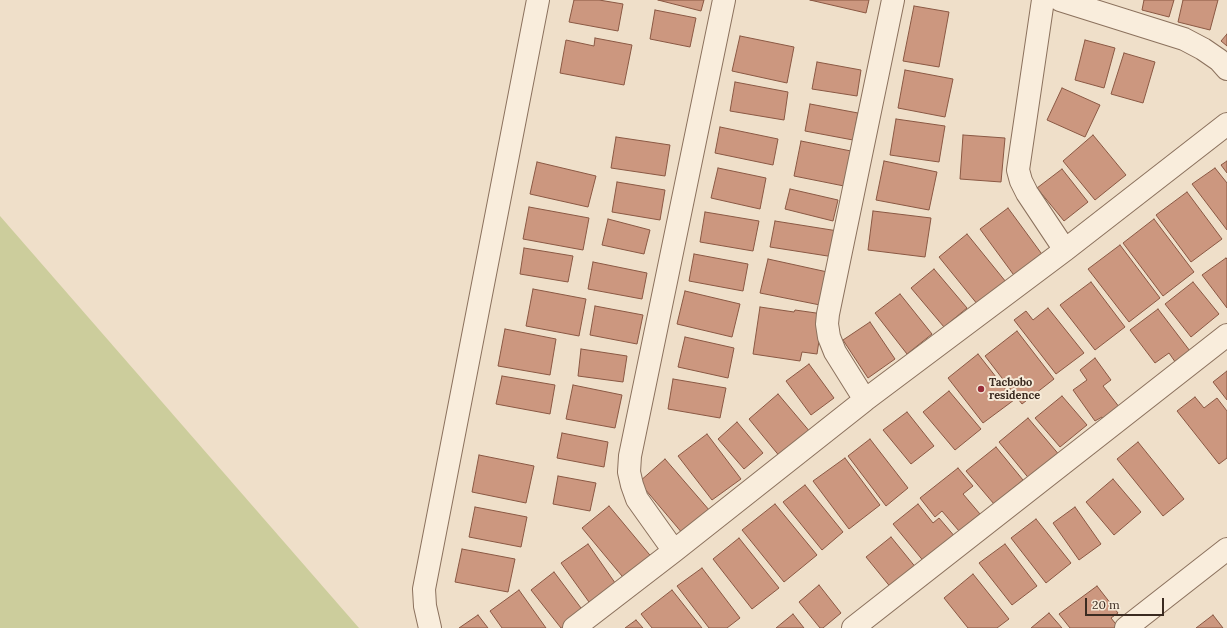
<!DOCTYPE html>
<html>
<head>
<meta charset="utf-8">
<style>
  body { margin:0 }
  #map { position:relative; width:1227px; height:628px; overflow:hidden; background:#efdfc9; font-family:Lora,serif }
  canvas { display:block }
  .scale { position:absolute; left:1085px; top:598px; width:79px; height:18px; box-sizing:border-box; border:2px solid #3b2b21; border-top:0; padding-left:5px; font-size:12px; line-height:14px; white-space:nowrap; color:#3b2b21; -webkit-text-stroke:3px #f6ead8; paint-order:stroke }
</style>
</head>
<body>
<div id="map">
<canvas width="1227" height="628"></canvas>
<div class="scale">20 m</div>
</div>
<script>
const context = document.querySelector('canvas').getContext('2d');
context.lineJoin = 'round';
function fill(path, color) {
  context.fillStyle = color;
  context.fill(path, 'evenodd');
}
function shape(rows) {
  const path = new Path2D();
  for (const r of rows) {
    path.moveTo(r[0], r[1]);
    for (let i = 2; i < r.length; i += 2) path.lineTo(r[i], r[i + 1]);
  }
  return path;
}
function strokePath(path, color, width, dash) {
  context.strokeStyle = color;
  context.lineWidth = width;
  context.lineCap = dash ? 'butt' : 'round';
  context.setLineDash(dash || []);
  context.stroke(path);
}
function write(font, color, halo, rows, align = 'center') {
  context.font = font + ' Lora,serif';
  context.lineWidth = 4;
  context.setLineDash([]);
  context.textBaseline = 'middle';
  context.strokeStyle = halo;
  context.fillStyle = color;
  for (const [text, x, y, turn = 0] of rows) {
    context.save();
    context.translate(x, y);
    context.rotate((+turn || 0) * Math.PI / 180);
    context.textAlign = isNaN(turn) ? turn : align;
    if (halo) context.strokeText(text, 0, 0);
    context.fillText(text, 0, 0);
    context.restore();
  }
}
fill(shape([
  [0,216,359,628,0,628]
]), '#cccd9c');
const building = shape([
  [574,0,599,0,623,4,618,31,569,22,574,0],
  [658,0,704,0,701,11,658,0],
  [810,0,869,0,866,13,810,0],
  [1144,0,1174,0,1169,17,1142,10,1144,0],
  [1183,0,1218,0,1210,30,1178,22,1183,0],
  [914,6,949,12,939,67,903,61,914,6],
  [655,10,696,18,690,47,650,39,655,10],
  [1227,34,1227,46,1221,41,1227,34],
  [740,36,794,47,787,83,732,71,740,36],
  [595,38,632,45,624,85,560,73,566,40,594,46,595,38],
  [1085,40,1115,48,1104,88,1075,80,1085,40],
  [1124,53,1155,62,1143,103,1111,94,1124,53],
  [817,62,861,70,857,96,812,89,817,62],
  [905,70,953,79,945,117,898,108,905,70],
  [735,82,788,92,784,120,730,111,735,82],
  [1062,88,1100,105,1085,137,1047,120,1062,88],
  [810,104,858,113,853,140,805,131,810,104],
  [896,119,945,126,939,162,890,155,896,119],
  [720,127,778,139,773,165,715,153,720,127],
  [963,135,1005,138,1001,182,960,179,963,135],
  [1093,135,1126,175,1095,200,1063,161,1093,135],
  [616,137,670,145,665,176,611,168,616,137],
  [801,141,851,151,844,186,794,176,801,141],
  [884,161,937,172,929,210,876,200,884,161],
  [1227,161,1227,173,1221,165,1227,161],
  [537,162,596,176,588,207,530,194,537,162],
  [718,168,766,178,760,209,711,198,718,168],
  [1215,168,1227,183,1227,230,1192,184,1215,168],
  [1062,169,1088,202,1064,221,1037,188,1062,169],
  [617,182,665,190,660,220,612,212,617,182],
  [790,189,838,200,833,221,785,209,790,189],
  [1187,192,1222,239,1191,262,1156,215,1187,192],
  [529,207,589,218,583,250,523,239,529,207],
  [1008,208,1044,257,1016,278,980,229,1008,208],
  [873,211,931,218,925,257,868,250,873,211],
  [705,212,759,221,753,251,700,242,705,212],
  [608,219,650,230,644,254,602,245,608,219],
  [1154,219,1194,272,1163,296,1123,243,1154,219],
  [775,221,838,231,834,257,770,247,775,221],
  [967,234,1006,282,978,305,939,257,967,234],
  [1120,245,1160,298,1129,322,1088,269,1120,245],
  [524,248,573,256,568,282,520,274,524,248],
  [694,254,748,264,743,291,689,281,694,254],
  [1226,258,1227,259,1227,308,1202,275,1226,258],
  [768,259,832,273,825,306,760,293,768,259],
  [593,262,647,273,642,299,588,289,593,262],
  [934,269,967,308,944,327,911,288,934,269],
  [1091,282,1125,327,1095,350,1060,305,1091,282],
  [1193,282,1219,314,1191,337,1165,304,1193,282],
  [533,289,586,299,579,336,526,326,533,289],
  [685,291,740,304,732,337,677,324,685,291],
  [900,294,932,334,907,354,875,313,900,294],
  [595,306,643,315,637,344,590,335,595,306],
  [760,307,794,312,795,310,823,314,817,354,802,352,800,361,753,354,760,307],
  [1048,308,1084,353,1056,374,1014,320,1026,311,1033,320,1048,308],
  [1158,309,1193,355,1178,366,1169,353,1155,363,1130,330,1158,309],
  [870,322,895,359,868,378,843,340,870,322],
  [505,329,556,339,550,375,498,366,505,329],
  [1017,331,1054,379,1022,404,985,356,1017,331],
  [685,337,734,348,728,378,678,367,685,337],
  [581,349,627,356,623,382,578,376,581,349],
  [978,354,1014,400,983,423,948,378,978,354],
  [1095,358,1111,380,1103,386,1123,412,1107,423,1102,417,1095,421,1073,390,1087,380,1080,370,1095,358],
  [809,364,834,398,811,415,786,381,809,364],
  [1227,371,1227,400,1213,382,1227,371],
  [502,376,555,385,550,414,496,404,502,376],
  [673,379,726,388,720,418,668,409,673,379],
  [573,385,622,395,615,428,566,419,573,385],
  [949,391,981,429,955,450,923,412,949,391],
  [778,394,811,433,781,458,749,419,778,394],
  [1062,396,1087,425,1060,447,1035,418,1062,396],
  [1195,397,1204,408,1217,398,1227,411,1227,458,1219,464,1177,411,1195,397],
  [907,412,934,446,911,464,883,430,907,412],
  [1028,418,1061,457,1031,481,999,442,1028,418],
  [737,422,763,453,744,469,718,439,737,422],
  [562,433,608,442,604,467,557,458,562,433],
  [707,434,741,479,712,500,678,456,707,434],
  [870,439,908,488,886,506,848,456,870,439],
  [1138,442,1184,499,1163,516,1117,459,1138,442],
  [996,447,1023,480,994,504,966,471,996,447],
  [479,455,534,466,526,503,472,492,479,455],
  [845,458,880,505,849,529,813,481,845,458],
  [665,459,710,511,683,534,639,482,665,459],
  [958,468,973,486,963,494,980,514,959,531,942,511,935,517,920,498,958,468],
  [558,476,596,483,590,511,553,504,558,476],
  [1113,479,1141,512,1114,535,1086,502,1113,479],
  [805,485,843,532,822,550,783,502,805,485],
  [775,504,817,555,784,582,742,530,775,504],
  [918,504,933,523,939,518,956,538,925,563,893,524,918,504],
  [609,506,654,560,627,582,582,528,609,506],
  [475,507,527,517,521,547,469,537,475,507],
  [1075,507,1101,544,1079,560,1053,523,1075,507],
  [1036,519,1071,563,1046,583,1011,538,1036,519],
  [891,537,917,569,892,589,866,557,891,537],
  [739,538,779,588,752,609,713,559,739,538],
  [588,544,620,590,594,609,561,563,588,544],
  [1005,544,1037,586,1012,605,979,563,1005,544],
  [462,549,515,559,508,592,455,582,462,549],
  [702,568,740,618,727,628,709,628,677,586,702,568],
  [554,572,587,616,571,628,561,628,531,590,554,572],
  [973,574,1009,619,997,628,968,628,944,598,973,574],
  [819,585,841,613,823,628,820,628,799,602,819,585],
  [1097,586,1118,613,1111,618,1119,628,1070,628,1059,614,1097,586],
  [519,590,546,628,502,628,490,611,519,590],
  [672,590,702,628,652,628,641,614,672,590],
  [1049,613,1062,628,1031,628,1049,613],
  [793,614,804,628,776,628,793,614],
  [478,615,488,628,459,628,478,615],
  [1213,615,1223,628,1196,628,1213,615],
  [636,620,643,628,625,628,636,620]
]);
fill(building, '#cc977f');
strokePath(building, '#8a5843', 1);
const minor = shape([
  [1043,0,1018,170,1021,181,1027,193,1065,250],
  [1060,0,1184,39,1203,49,1219,60,1227,69],
  [865,400,835,352,829,337,827,324,828,314,893,0],
  [674,551,637,499,632,485,629,472,630,456,724,0],
  [430,628,425,606,424,589,538,0],
  [574,628,674,551,865,400,1065,250,1227,124],
  [853,628,1227,335],
  [1126,628,1227,549]
]);
strokePath(minor, '#8b715d', 24);
strokePath(minor, '#f9eddc', 22);
for (const [x, y, r, color] of [
  [981,389,4,"#9a2d39"]
]) {
  const dot = new Path2D();
  dot.arc(x, y, r, 0, 2 * Math.PI);
  context.fillStyle = color;
  context.fill(dot);
  strokePath(dot, '#f6ead8', 1.5);
}
write('bold 11px', '#3b2b21', '#f6ead8', [
  ["Tacbobo",989,383],
  ["residence",989,396]
], 'left');
</script>
</body>
</html>
